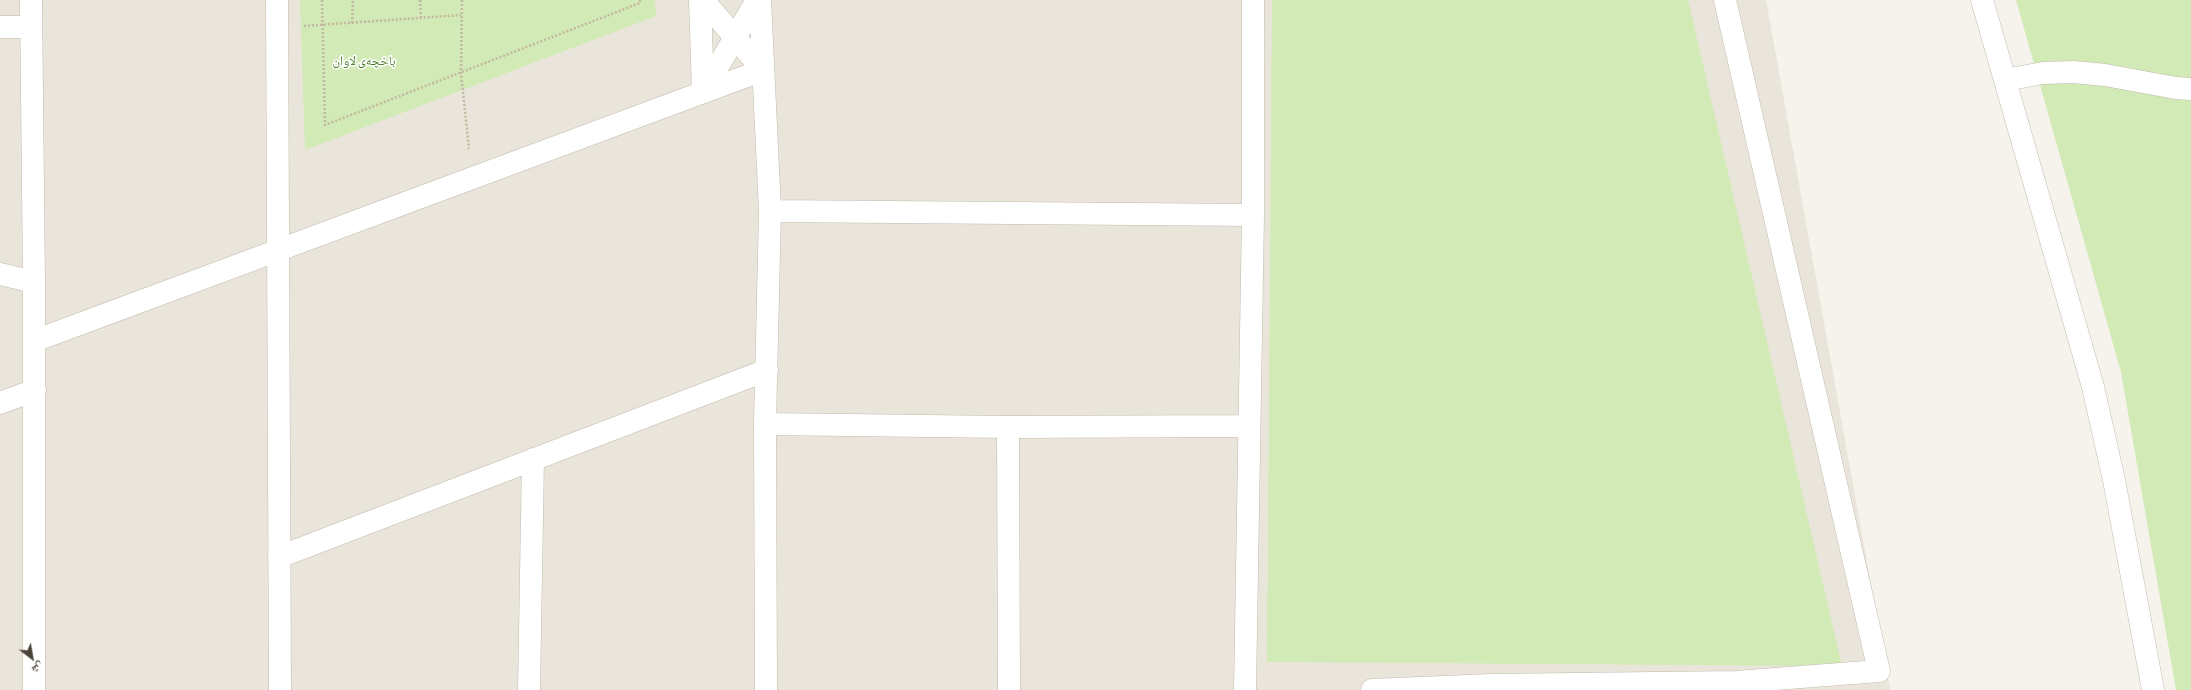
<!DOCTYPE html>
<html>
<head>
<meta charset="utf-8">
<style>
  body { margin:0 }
  #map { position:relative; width:2191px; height:690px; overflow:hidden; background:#f6f3ec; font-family:"Asap Condensed","Noto Naskh Arabic",sans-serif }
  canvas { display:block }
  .north { position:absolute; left:12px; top:638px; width:40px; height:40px; -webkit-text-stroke:3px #fff; paint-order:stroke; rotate:149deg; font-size:11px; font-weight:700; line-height:16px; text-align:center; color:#4b4439 }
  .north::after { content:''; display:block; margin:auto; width:14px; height:18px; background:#4b4439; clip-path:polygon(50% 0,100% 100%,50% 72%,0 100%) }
</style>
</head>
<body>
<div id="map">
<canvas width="2191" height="690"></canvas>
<div class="north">ش</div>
</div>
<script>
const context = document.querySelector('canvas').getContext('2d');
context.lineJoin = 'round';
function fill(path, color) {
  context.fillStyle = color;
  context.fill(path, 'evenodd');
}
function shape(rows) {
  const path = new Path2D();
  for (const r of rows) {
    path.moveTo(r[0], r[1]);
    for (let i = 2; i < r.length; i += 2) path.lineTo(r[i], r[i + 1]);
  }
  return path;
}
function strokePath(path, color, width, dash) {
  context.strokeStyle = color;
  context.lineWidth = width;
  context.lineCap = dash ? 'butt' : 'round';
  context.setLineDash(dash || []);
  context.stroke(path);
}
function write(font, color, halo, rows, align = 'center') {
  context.font = font + ' "Asap Condensed","Noto Naskh Arabic",sans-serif';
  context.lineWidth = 3;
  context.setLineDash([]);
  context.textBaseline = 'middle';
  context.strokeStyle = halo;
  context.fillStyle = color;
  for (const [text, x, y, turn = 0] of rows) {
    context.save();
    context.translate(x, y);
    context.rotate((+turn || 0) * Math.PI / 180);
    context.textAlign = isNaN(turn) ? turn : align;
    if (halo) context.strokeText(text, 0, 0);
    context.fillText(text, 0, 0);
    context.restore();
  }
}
fill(shape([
  [0,0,1766,0,1890,690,0,690]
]), '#eae5da');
fill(shape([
  [300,0,655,0,656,16,305,150],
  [1272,0,1688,0,1842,666,1267,662],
  [2016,0,2191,0,2191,690,2176,690,2121,372]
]), '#d2eab5');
const minor = shape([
  [31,0,34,282,34,690],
  [277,0,280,690],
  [700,0,703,92],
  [760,0,770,211,765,424,766,690],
  [1982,0,2093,387,2114,480,2153,690],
  [0,27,31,27],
  [2005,80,2043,73,2074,72,2105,75,2176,88,2191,89],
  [703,92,757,0],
  [770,211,1253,215],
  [0,274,34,282],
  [34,341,763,70,703,0],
  [0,403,35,390],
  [765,424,1008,427,1249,426],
  [1008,427,1009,690],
  [279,557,767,370],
  [1491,685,1736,682,1879,671,1725,0],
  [529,690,533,459],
  [1245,690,1253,215,1253,0],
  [1372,690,1491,685,1491,690]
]);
strokePath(minor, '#c2bbae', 23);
strokePath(shape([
  [322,0,325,125,640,3,640,0],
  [420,0,421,18],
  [462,0,461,73,469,149],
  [352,23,353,0],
  [304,26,461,15]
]), '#c4b79f', 2.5, [2, 2]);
strokePath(minor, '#fff', 22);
write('13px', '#4a7f2a', '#fff', [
  ["باخچەی لاوان",364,61]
]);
</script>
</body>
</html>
